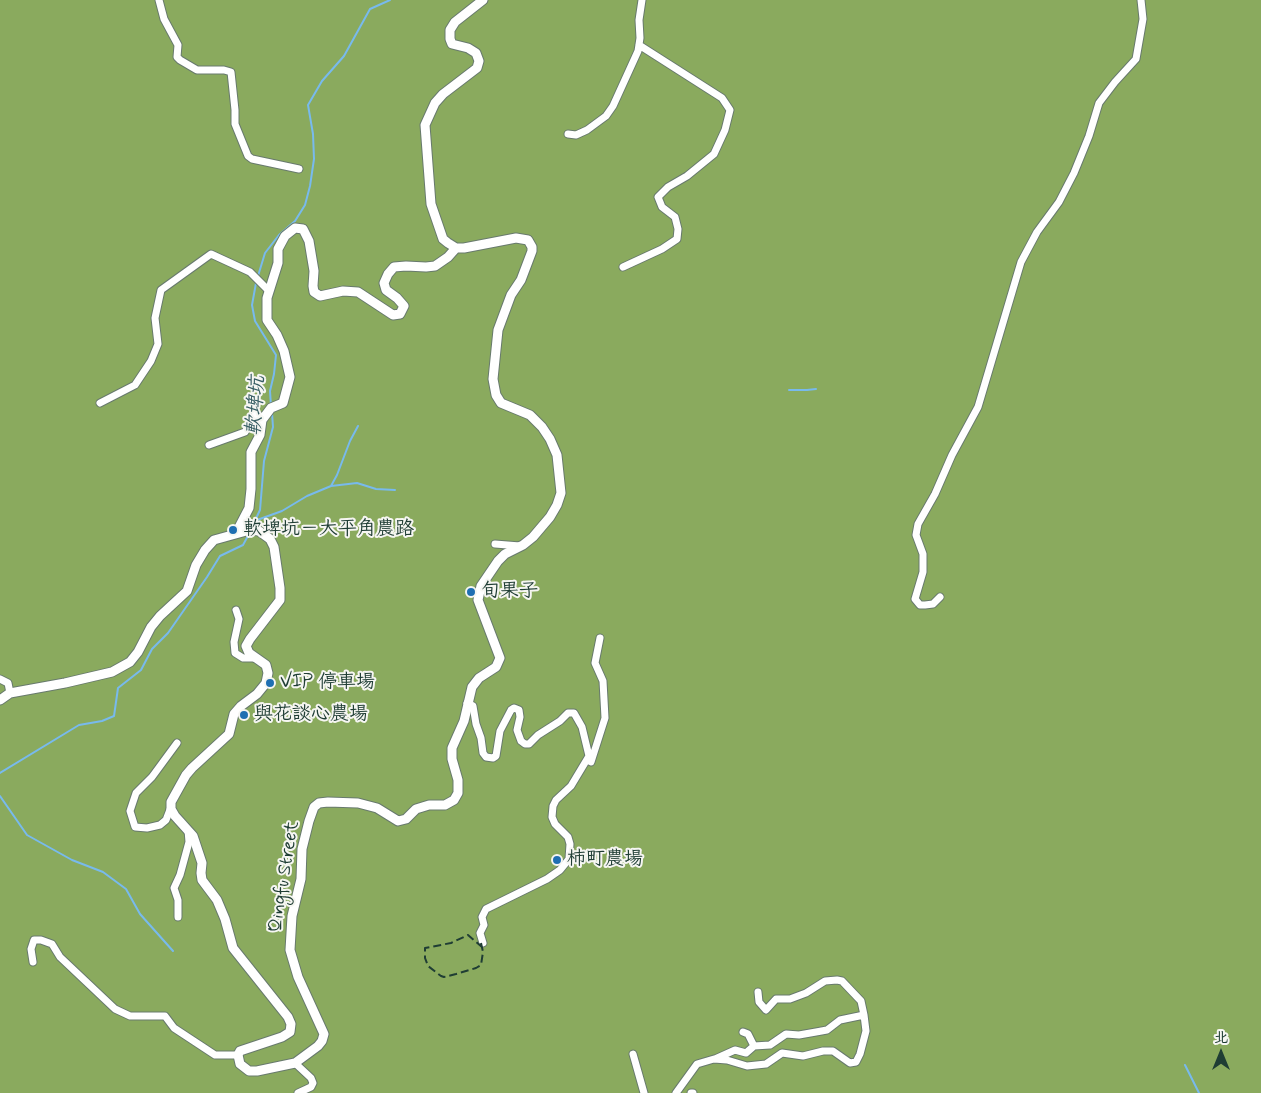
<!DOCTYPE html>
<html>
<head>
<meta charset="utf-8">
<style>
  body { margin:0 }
  #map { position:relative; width:1261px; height:1093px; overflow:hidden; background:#f1ead7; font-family:Mynerve,"LXGW WenKai TC",sans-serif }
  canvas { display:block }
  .north { position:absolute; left:1196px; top:1028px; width:50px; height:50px; -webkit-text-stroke:4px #f6f6f2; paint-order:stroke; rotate:0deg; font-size:14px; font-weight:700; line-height:20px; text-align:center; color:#1f3d34 }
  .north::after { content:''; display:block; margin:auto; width:18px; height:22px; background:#1f3d34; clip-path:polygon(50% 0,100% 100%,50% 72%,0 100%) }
</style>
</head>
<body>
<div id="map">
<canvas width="1261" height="1093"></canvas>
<div class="north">北</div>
</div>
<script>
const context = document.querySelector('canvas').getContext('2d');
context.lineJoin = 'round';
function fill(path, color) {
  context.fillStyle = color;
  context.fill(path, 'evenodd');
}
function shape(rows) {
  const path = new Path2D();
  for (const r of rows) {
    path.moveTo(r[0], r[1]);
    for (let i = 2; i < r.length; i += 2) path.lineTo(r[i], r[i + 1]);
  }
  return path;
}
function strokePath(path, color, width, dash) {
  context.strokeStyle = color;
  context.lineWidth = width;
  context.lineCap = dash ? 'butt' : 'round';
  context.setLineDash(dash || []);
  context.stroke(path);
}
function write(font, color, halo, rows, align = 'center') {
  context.font = font + ' Mynerve,"LXGW WenKai TC",sans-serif';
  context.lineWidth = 4;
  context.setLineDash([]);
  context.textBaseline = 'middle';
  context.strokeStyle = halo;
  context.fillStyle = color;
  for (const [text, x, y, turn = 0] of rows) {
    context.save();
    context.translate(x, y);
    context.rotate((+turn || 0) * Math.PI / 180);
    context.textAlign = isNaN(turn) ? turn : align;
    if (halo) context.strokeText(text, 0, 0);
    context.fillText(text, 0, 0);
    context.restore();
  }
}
fill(shape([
  [0,0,1261,0,1261,1093,0,1093]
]), '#8aaa5e');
strokePath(shape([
  [258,276,265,253,279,235,295,221,305,205,310,186,314,159,313,134,308,105,322,81,344,56,370,9,390,0],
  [256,283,252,305,255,321,276,355,274,374,270,391,271,406],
  [789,390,807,390,816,389],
  [331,486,357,483,376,489,395,490],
  [257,520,282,511,307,496,331,486,337,475,350,441,358,426],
  [252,527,260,510,264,461,273,427,272,413],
  [0,773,79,725,102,721,114,716,118,688,141,670,152,649,168,633,207,577,220,556,243,545,249,534],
  [0,796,27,835,72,860,103,872,126,889,140,914,173,951],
  [1185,1065,1199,1093]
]), '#78baed', 2);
const minor = shape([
  [159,0,164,19,178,45,177,57,180,60,197,70,224,70,231,72,235,110,235,124,248,156,252,159,299,169],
  [568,134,576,135,587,130,606,116,613,106,638,51,640,38,639,20,642,0],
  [623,267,662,249,677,239,678,229,675,217,662,207,658,197,668,187,687,176,714,154,725,130,730,110,722,98,639,45],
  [100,403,135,385,151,361,158,344,155,318,161,290,211,254,250,272,269,291],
  [209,445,245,432,255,415,264,417],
  [495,544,520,546],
  [940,597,933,604,925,605,920,605,915,599,923,572,923,554,916,535,918,524,935,494,952,455,978,407,1021,262,1037,232,1059,202,1074,173,1089,136,1099,103,1115,82,1136,59,1143,19,1141,0],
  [236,610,239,619,234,642,235,653,243,658,255,658],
  [0,679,8,683,10,693],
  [467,703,473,706,476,724,481,738,483,753,486,757,493,758,496,756,500,731,511,710,514,708,519,710,520,717,517,730,521,741,525,744,529,744,538,735,560,721,568,713,574,713,582,727,589,756,571,786,556,800,553,806,552,817,555,824,568,837,570,844,569,859,560,870,547,879,486,909,482,917,484,925,480,933,483,943],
  [591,762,605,718,603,681,595,663,600,638],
  [171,807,166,820,160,825,147,828,135,827,130,811,136,793,152,777,177,743],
  [178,917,178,900,174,888,180,875,189,842,188,830],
  [33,962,31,949,34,940,41,940,52,944,60,957,115,1009,130,1016,165,1016,174,1028,215,1055,238,1055],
  [743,1032,748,1034,754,1046,770,1045,786,1034,799,1035,816,1032,827,1030,840,1020,864,1015],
  [633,1054,644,1093],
  [715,1059,735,1050,746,1053,754,1046],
  [295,1063,311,1078,313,1083,311,1087,298,1093],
  [676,1093,697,1064,714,1059,727,1060,747,1066,766,1064,782,1053,803,1056,823,1051,833,1051,850,1063,856,1062,860,1054,866,1031,864,1015,861,1001,842,981,837,980,825,981,806,993,790,999,776,999,766,1010,759,1002,758,992],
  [691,1093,693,1093]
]);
const tertiary = shape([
  [236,533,249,508,251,489,251,452,260,435,262,420,271,408,283,403,290,377,284,351,277,335,267,320,267,298,278,263,278,249,285,236,295,228,303,229,309,241,314,271,313,286,314,292,320,296,343,291,358,292,393,315,400,314,404,306,397,298,386,290,384,283,388,274,394,267,406,266,426,267,435,266,448,257,456,248],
  [0,700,10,693,65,683,112,672,130,662,138,652,151,627,160,616,187,591,196,565,205,550,214,540,250,530,259,531,270,539,274,547,280,588,280,600,250,639,246,646,249,653,266,665,268,673,266,683,257,694,241,706,234,714,229,734,192,768,186,775,171,802,171,809,175,816,193,836,202,863,201,873,202,880,217,900,225,919,233,948,288,1017,291,1024,290,1032,282,1037,240,1051,238,1055,240,1064,249,1071,257,1071,295,1063,318,1046,322,1041,324,1034,298,977,290,950,292,916,301,879,302,849,309,821,314,807,319,803,328,802,358,803,377,808,398,821,406,819,416,809,429,805,445,805,454,800,458,793,458,780,452,759,452,748,464,721,472,687,479,678,496,667,500,658,478,600,481,586,498,561,505,554,523,545,533,537,550,517,557,505,561,493,557,455,550,439,542,427,530,415,501,403,496,395,493,379,498,330,511,295,521,280,532,251,532,247,528,240,516,238,464,248,456,248,448,243,443,239,431,204,425,125,435,103,443,94,477,68,479,61,476,53,468,48,452,44,450,39,450,30,455,22,483,0]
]);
strokePath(minor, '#687a6d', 9);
strokePath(tertiary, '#687a6d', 11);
strokePath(minor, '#fff', 7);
strokePath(tertiary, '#fff', 9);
strokePath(shape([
  [481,943,483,952,481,965,476,968,456,974,444,977,441,976,428,966,425,958,425,948,451,943,468,935,482,947]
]), '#1f3d34', 2, [8, 4]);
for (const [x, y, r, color] of [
  [233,530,5,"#1f6fb2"],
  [471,592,5,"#1f6fb2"],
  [270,683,5,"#1f6fb2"],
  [244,715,5,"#1f6fb2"],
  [557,860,5,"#1f6fb2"]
]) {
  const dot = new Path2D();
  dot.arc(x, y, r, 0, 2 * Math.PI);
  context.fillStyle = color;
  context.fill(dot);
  strokePath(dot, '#f6f6f2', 2);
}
write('19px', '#1f3d34', '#f6f6f2', [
  ["軟埤坑－大平角農路",243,530],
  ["旬果子",481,592],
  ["VIP 停車場",280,683],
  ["與花談心農場",254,715],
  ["柿町農場",567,860]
], 'left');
write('19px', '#1f3d34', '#f6f6f2', [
  ["Qingfu Street",285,877,-81]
]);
write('italic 20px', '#355c62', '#f6f6f2', [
  ["軟埤坑",257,406,-86]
]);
</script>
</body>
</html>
